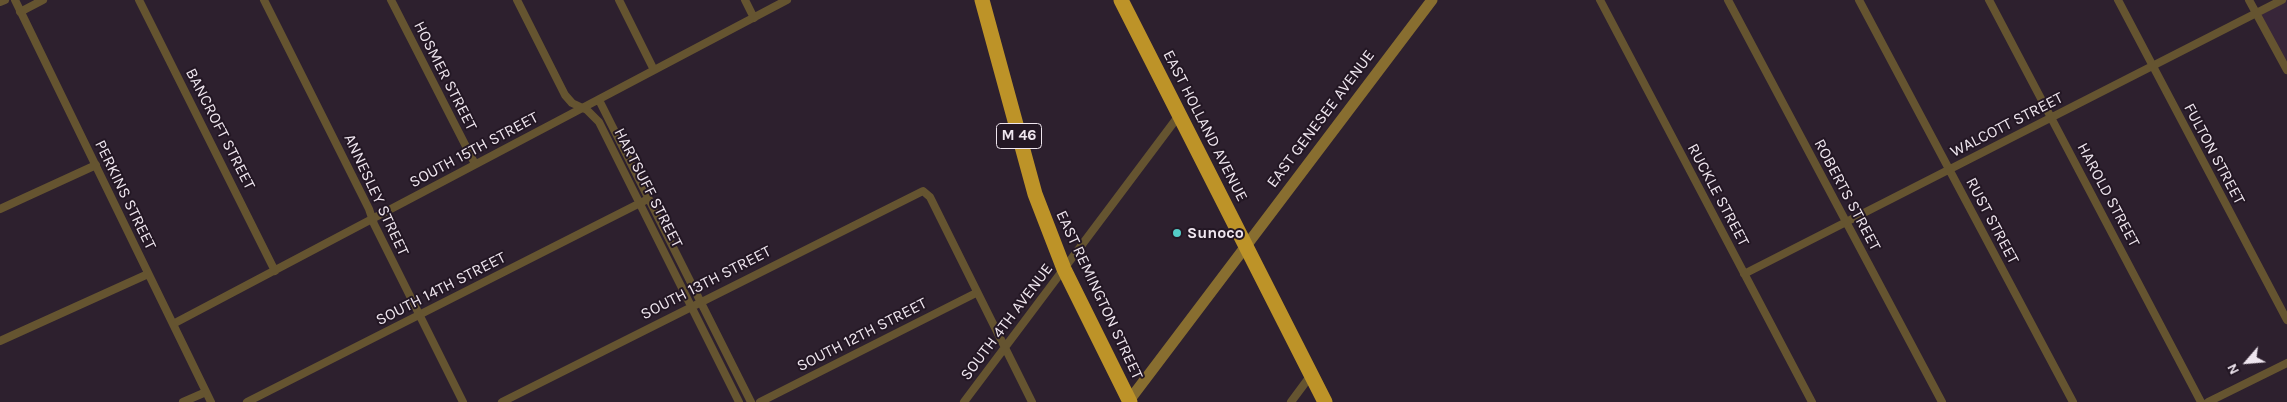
<!DOCTYPE html>
<html>
<head>
<meta charset="utf-8">
<style>
  body { margin:0 }
  #map { position:relative; width:2287px; height:402px; overflow:hidden; background:#2d202e; font-family:Karla,sans-serif }
  canvas { display:block }
  .north { position:absolute; left:2222px; top:337px; width:50px; height:50px; -webkit-text-stroke:4px #231724; paint-order:stroke; rotate:243deg; font-size:14px; font-weight:700; line-height:20px; text-align:center; color:#efe6ef }
  .north::after { content:''; display:block; margin:auto; width:18px; height:22px; background:#efe6ef; clip-path:polygon(50% 0,100% 100%,50% 72%,0 100%) }
</style>
</head>
<body>
<div id="map">
<canvas width="2287" height="402"></canvas>
<div class="north">N</div>
</div>
<script>
const context = document.querySelector('canvas').getContext('2d');
context.lineJoin = 'round';
function fill(path, color) {
  context.fillStyle = color;
  context.fill(path, 'evenodd');
}
function shape(rows) {
  const path = new Path2D();
  for (const r of rows) {
    path.moveTo(r[0], r[1]);
    for (let i = 2; i < r.length; i += 2) path.lineTo(r[i], r[i + 1]);
  }
  return path;
}
function strokePath(path, color, width, dash) {
  context.strokeStyle = color;
  context.lineWidth = width;
  context.lineCap = dash ? 'butt' : 'round';
  context.setLineDash(dash || []);
  context.stroke(path);
}
function write(font, color, halo, rows, align = 'center') {
  context.font = font + ' Karla,sans-serif';
  context.lineWidth = 4;
  context.setLineDash([]);
  context.textBaseline = 'middle';
  context.strokeStyle = halo;
  context.fillStyle = color;
  for (const [text, x, y, turn = 0] of rows) {
    context.save();
    context.translate(x, y);
    context.rotate((+turn || 0) * Math.PI / 180);
    context.textAlign = isNaN(turn) ? turn : align;
    if (halo) context.strokeText(text, 0, 0);
    context.fillText(text, 0, 0);
    context.restore();
  }
}
fill(shape([
  [2282,0,2287,0,2287,70,2257,14]
]), '#382639');
strokePath(shape([
  [15,0,211,402],
  [139,0,275,271],
  [264,0,369,209,374,224,463,402],
  [391,0,475,164],
  [517,0,565,95,572,103,587,110,599,122,739,402],
  [619,0,654,70],
  [745,0,754,18],
  [1600,0,1812,402],
  [1728,0,1942,402],
  [1859,0,2073,402],
  [1989,0,2201,402],
  [2118,0,2287,320],
  [2249,0,2287,70],
  [0,2,5,0],
  [20,12,43,0],
  [599,100,751,402],
  [0,209,96,165],
  [1744,274,2282,0],
  [173,324,787,0],
  [0,341,148,274],
  [183,402,206,392],
  [247,402,648,199],
  [502,402,923,191,930,197,1032,402],
  [760,402,976,293],
  [964,402,1180,114],
  [1291,402,1311,375],
  [2208,402,2287,363]
]), '#655430', 8);
strokePath(shape([
  [1128,402,1432,0]
]), '#886e30', 11);
strokePath(shape([
  [982,0,1035,194,1064,269,1130,402],
  [1121,0,1325,402]
]), '#bd9328', 15);
for (const [x, y, r, color] of [
  [1177,233,5,"#54cdc8"]
]) {
  const dot = new Path2D();
  dot.arc(x, y, r, 0, 2 * Math.PI);
  context.fillStyle = color;
  context.fill(dot);
  strokePath(dot, '#231724', 2);
}
for (const [x, y, w] of [
  [1019,136,45]
]) {
  const box = new Path2D();
  box.roundRect(x - w / 2, y - 12.5, w, 25, 4);
  context.fillStyle = '#231724';
  context.fill(box);
  strokePath(box, '#efe6ef', 1);
}
write('bold 15px', '#efe6ef', null, [
  ["M 46",1019,136]
]);
write('16px', '#efe6ef', '#231724', [
  ["HOSMER STREET",445,76,63],
  ["EAST GENESEE AVENUE",1321,119,-53],
  ["WALCOTT STREET",2007,125,-27],
  ["EAST HOLLAND AVENUE",1205,126,63],
  ["BANCROFT STREET",220,129,63],
  ["SOUTH 15TH STREET",474,150,-28],
  ["FULTON STREET",2214,154,62],
  ["HARTSUFF STREET",648,188,63],
  ["PERKINS STREET",125,195,64],
  ["ANNESLEY STREET",376,195,65],
  ["RUCKLE STREET",1718,195,62],
  ["ROBERTS STREET",1847,195,62],
  ["HAROLD STREET",2108,195,62],
  ["RUST STREET",1992,221,62],
  ["SOUTH 13TH STREET",706,283,-27],
  ["SOUTH 14TH STREET",441,289,-27],
  ["EAST REMINGTON STREET",1099,295,65],
  ["SOUTH 4TH AVENUE",1007,322,-53],
  ["SOUTH 12TH STREET",862,335,-27]
]);
write('bold 16px', '#efe6ef', '#231724', [
  ["Sunoco",1187,233]
], 'left');
</script>
</body>
</html>
